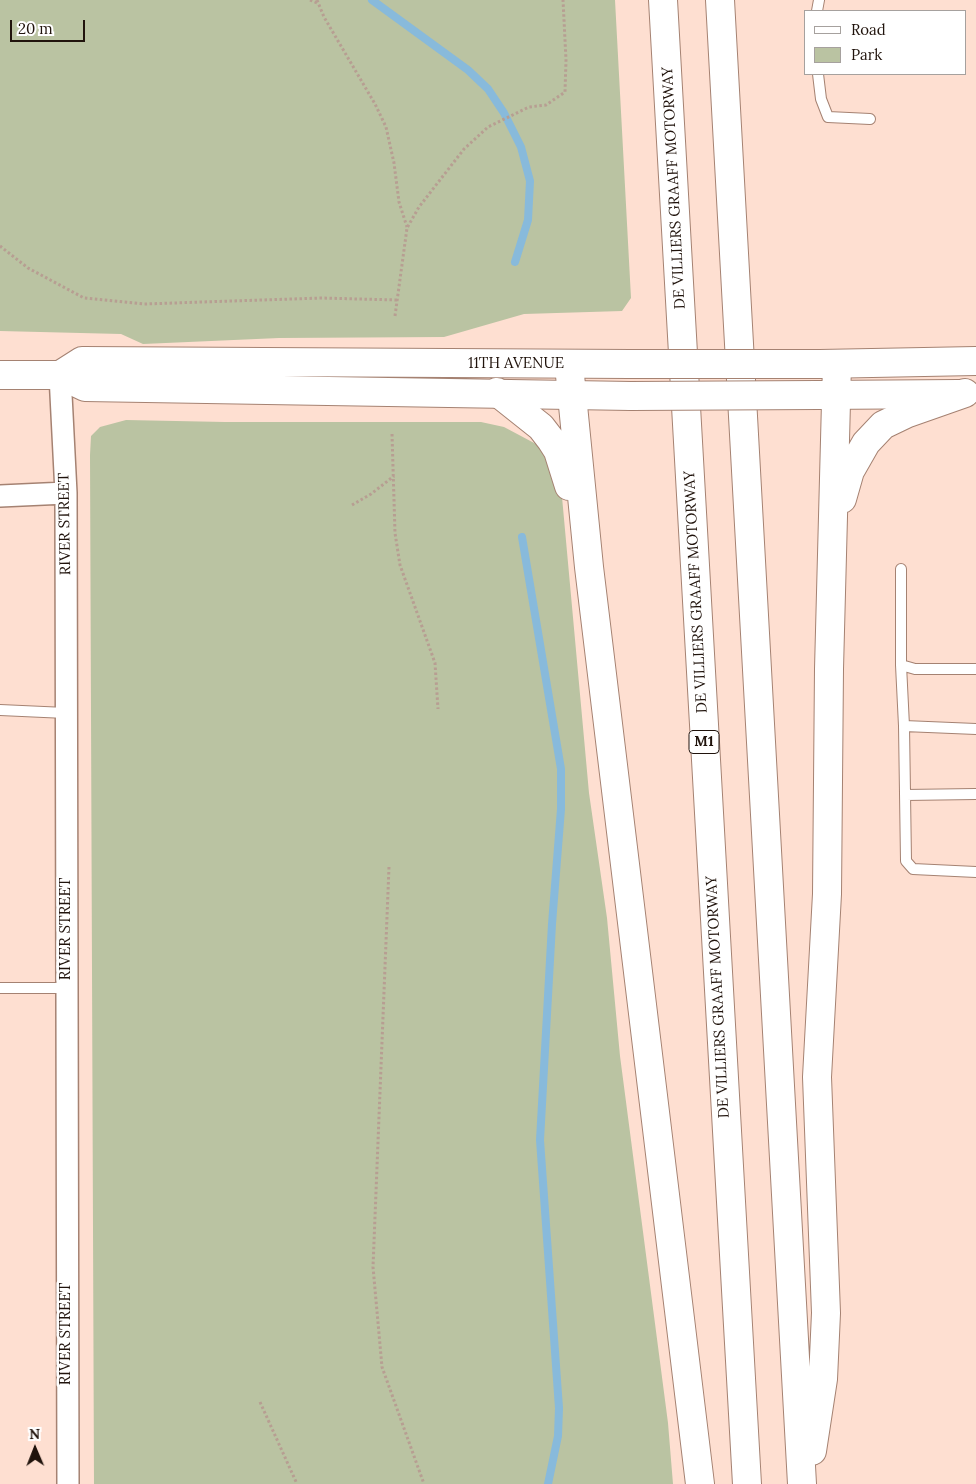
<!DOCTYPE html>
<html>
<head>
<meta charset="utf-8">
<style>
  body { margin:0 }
  #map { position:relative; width:976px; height:1484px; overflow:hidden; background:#fedfd1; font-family:Lora,serif }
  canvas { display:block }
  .legend { position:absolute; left:804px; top:10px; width:162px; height:65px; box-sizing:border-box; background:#fff; border:1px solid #a6a19e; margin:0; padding:6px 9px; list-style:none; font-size:15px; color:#20130c }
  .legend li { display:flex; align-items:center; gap:10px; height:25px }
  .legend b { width:25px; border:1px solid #a6a19e }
  .north { position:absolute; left:10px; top:1424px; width:50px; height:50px; -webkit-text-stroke:4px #fff; paint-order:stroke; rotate:359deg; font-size:14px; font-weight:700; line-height:20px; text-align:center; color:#20130c }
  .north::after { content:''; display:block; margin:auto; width:18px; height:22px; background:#20130c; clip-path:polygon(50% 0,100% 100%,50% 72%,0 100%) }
  .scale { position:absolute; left:10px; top:20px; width:75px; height:22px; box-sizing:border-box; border:2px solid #20130c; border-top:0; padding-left:6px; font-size:15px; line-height:18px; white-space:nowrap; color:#20130c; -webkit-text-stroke:4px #fff; paint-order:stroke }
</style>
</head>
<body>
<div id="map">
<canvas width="976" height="1484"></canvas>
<ul class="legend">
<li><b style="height:6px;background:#fff"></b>Road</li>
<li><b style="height:14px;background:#bac3a2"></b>Park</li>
</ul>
<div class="north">N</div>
<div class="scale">20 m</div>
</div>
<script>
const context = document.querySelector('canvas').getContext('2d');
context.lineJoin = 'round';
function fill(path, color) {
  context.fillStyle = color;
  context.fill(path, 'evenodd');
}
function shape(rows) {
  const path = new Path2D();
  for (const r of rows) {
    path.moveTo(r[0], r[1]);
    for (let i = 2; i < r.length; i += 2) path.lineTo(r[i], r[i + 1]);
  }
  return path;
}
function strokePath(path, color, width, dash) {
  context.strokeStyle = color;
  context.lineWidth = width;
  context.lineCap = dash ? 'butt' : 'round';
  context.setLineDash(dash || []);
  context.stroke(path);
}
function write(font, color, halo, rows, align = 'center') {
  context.font = font + ' Lora,serif';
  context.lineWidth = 5;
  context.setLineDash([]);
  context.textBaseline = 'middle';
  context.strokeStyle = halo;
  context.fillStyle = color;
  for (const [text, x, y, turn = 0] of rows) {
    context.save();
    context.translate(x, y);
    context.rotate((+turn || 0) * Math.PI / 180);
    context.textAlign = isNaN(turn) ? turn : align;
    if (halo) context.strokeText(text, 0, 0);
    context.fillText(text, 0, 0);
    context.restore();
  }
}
fill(shape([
  [0,0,615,0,631,298,622,311,524,314,444,337,279,338,143,344,121,334,0,331],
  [126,420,225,422,481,422,504,427,536,444,546,455,561,486,589,793,607,918,620,1056,668,1423,673,1484,94,1484,90,455,91,436,100,427]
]), '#bac3a2');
strokePath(shape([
  [372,0,468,70,488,89,504,113,521,147,530,181,528,220,515,262],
  [522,537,561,769,561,809,552,924,540,1140,559,1408,558,1436,548,1484]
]), '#88badb', 8);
const lane = shape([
  [817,11,819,0],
  [818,74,821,99,828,117,870,119],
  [901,569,901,665,915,669,976,669],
  [901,665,904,726,906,861,913,869,976,872],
  [0,710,66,713],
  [904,726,976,729],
  [905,795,976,794],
  [0,988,66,988]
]);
const street = shape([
  [60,375,66,493,68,1484],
  [0,496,66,493]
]);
const secondary = shape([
  [820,364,976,361],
  [0,375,60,375,85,387,631,396],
  [60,375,82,361,631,364],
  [818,395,959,394]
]);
const highway = shape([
  [663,0,747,1484],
  [720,0,802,1484],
  [569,365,589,567,700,1484],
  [497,392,541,427,551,440,558,451,569,486],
  [842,499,850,471,866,443,883,425,908,413,965,393],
  [812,1451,823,1379,826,1313,817,1077,827,894,829,669,837,364]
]);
strokePath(lane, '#a58272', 12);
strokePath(street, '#a58272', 24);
strokePath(secondary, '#a58272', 30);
strokePath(highway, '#a58272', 30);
strokePath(shape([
  [310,0,317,3],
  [317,0,324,17,375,104,386,127,394,163,399,202,407,227],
  [0,246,28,268,84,298,144,304,321,298,397,300],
  [395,316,407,228,419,207,464,149,488,127,529,107,546,105,565,92,566,60,563,0],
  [392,434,395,533,400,565,435,663,438,709],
  [352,505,371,494,394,476],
  [389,867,373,1267,382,1367,424,1484],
  [260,1402,297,1484]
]), '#b79e92', 3, [2.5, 2.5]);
strokePath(lane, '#fff', 10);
strokePath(street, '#fff', 21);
strokePath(secondary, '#fff', 28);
strokePath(highway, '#fff', 28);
const secondaryBridge = shape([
  [631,364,820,364],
  [631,396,818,395]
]);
strokePath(secondaryBridge, '#a58272', 30, []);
strokePath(secondaryBridge, '#fff', 28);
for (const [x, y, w] of [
  [704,742,30]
]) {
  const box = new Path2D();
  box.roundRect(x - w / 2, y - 11.5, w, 23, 4);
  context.fillStyle = '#fff';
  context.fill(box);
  strokePath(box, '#20130c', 1);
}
write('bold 14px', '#20130c', null, [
  ["M1",704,742]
]);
write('15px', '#20130c', '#fff', [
  ["DE VILLIERS GRAAFF MOTORWAY",674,188,-93],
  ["11TH AVENUE",516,364],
  ["RIVER STREET",65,524,-91],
  ["DE VILLIERS GRAAFF MOTORWAY",696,592,-93],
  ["RIVER STREET",66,929,-90],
  ["DE VILLIERS GRAAFF MOTORWAY",718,997,-93],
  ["RIVER STREET",66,1334,-90]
]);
</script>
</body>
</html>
